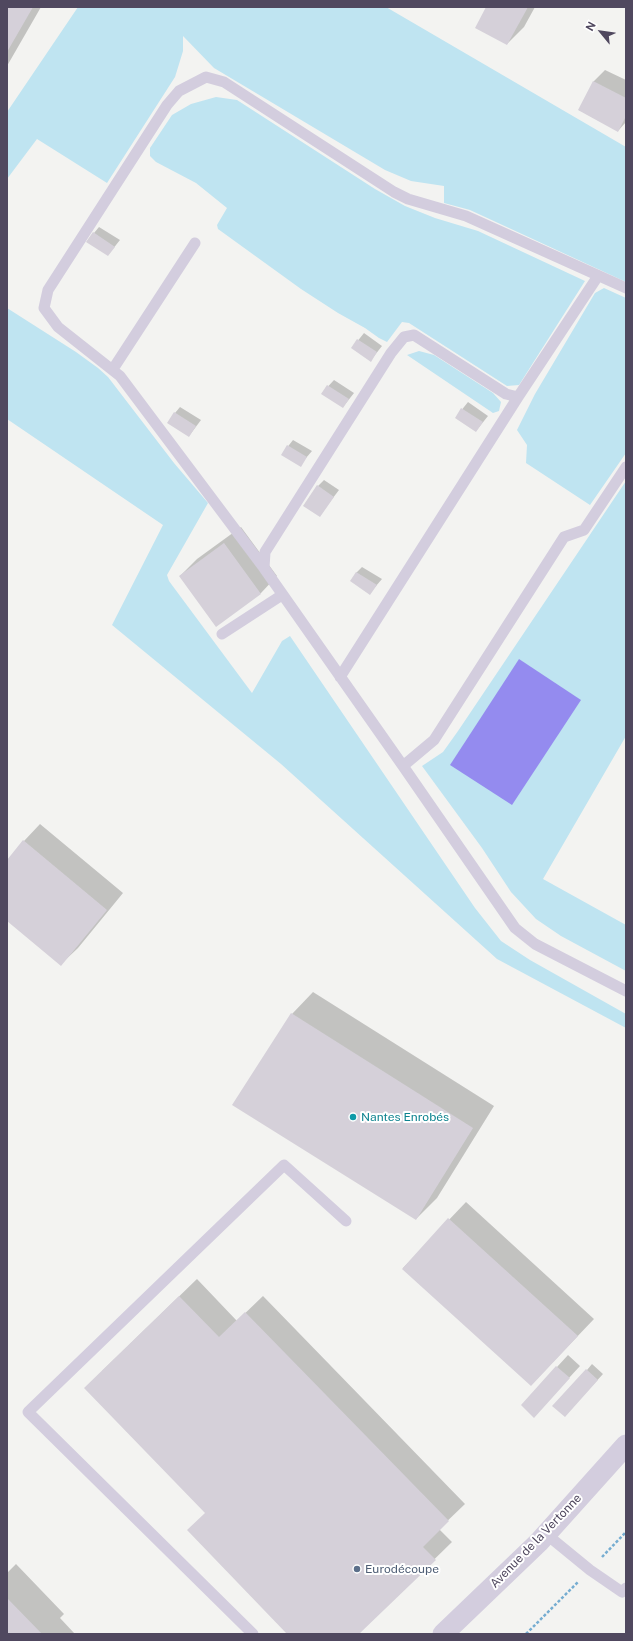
<!DOCTYPE html>
<html>
<head>
<meta charset="utf-8">
<style>
  body { margin:0 }
  #map { position:relative; width:633px; height:1641px; overflow:hidden; background:#f3f3f1; font-family:"Public Sans",sans-serif }
  canvas { display:block }
  .frame { position:absolute; inset:0; border:8px solid #50485f; pointer-events:none }
  .north { position:absolute; left:581px; top:12px; width:40px; height:40px; -webkit-text-stroke:3px #fff; paint-order:stroke; rotate:299deg; font-size:11px; font-weight:700; line-height:16px; text-align:center; color:#50485f }
  .north::after { content:''; display:block; margin:auto; width:14px; height:18px; background:#50485f; clip-path:polygon(50% 0,100% 100%,50% 72%,0 100%) }
</style>
</head>
<body>
<div id="map">
<canvas width="633" height="1641"></canvas>
<div class="frame"></div>
<div class="north">N</div>
</div>
<script>
const context = document.querySelector('canvas').getContext('2d');
context.lineJoin = 'round';
function fill(path, color) {
  context.fillStyle = color;
  context.fill(path, 'evenodd');
}
function shape(rows) {
  const path = new Path2D();
  for (const r of rows) {
    path.moveTo(r[0], r[1]);
    for (let i = 2; i < r.length; i += 2) path.lineTo(r[i], r[i + 1]);
  }
  return path;
}
function strokePath(path, color, width, dash) {
  context.strokeStyle = color;
  context.lineWidth = width;
  context.lineCap = dash ? 'butt' : 'round';
  context.setLineDash(dash || []);
  context.stroke(path);
}
function write(font, color, halo, rows, align = 'center') {
  context.font = font + ' "Public Sans",sans-serif';
  context.lineWidth = 4;
  context.setLineDash([]);
  context.textBaseline = 'middle';
  context.strokeStyle = halo;
  context.fillStyle = color;
  for (const [text, x, y, turn = 0] of rows) {
    context.save();
    context.translate(x, y);
    context.rotate((+turn || 0) * Math.PI / 180);
    context.textAlign = isNaN(turn) ? turn : align;
    if (halo) context.strokeText(text, 0, 0);
    context.fillText(text, 0, 0);
    context.restore();
  }
}
fill(shape([
  [78,7,386,7,626,147,626,282,470,210,444,203,444,186,411,181,385,170,214,68,183,36,183,51,175,77,107,183,37,139,7,179,7,112],
  [216,97,237,100,375,189,405,206,435,218,478,231,585,281,519,385,507,386,409,323,402,322,387,342,379,338,365,328,338,313,301,289,218,229,217,225,227,208,196,183,156,162,150,156,150,148,172,115,191,104],
  [604,288,626,298,626,453,590,505,526,463,527,445,517,430,535,394,595,293],
  [7,308,76,352,98,368,108,377,174,463,208,503,167,575,169,581,252,693,282,641,290,636,475,908,501,941,530,960,626,1014,626,1028,497,959,281,764,112,625,163,525,7,419],
  [419,351,434,355,493,393,501,402,499,411,493,413,407,355],
  [626,481,626,736,543,879,626,925,626,971,561,936,536,919,511,892,482,848,422,766,443,752,458,731]
]), '#bfe4f1');
fill(shape([
  [519,659,581,700,512,805,450,765]
]), '#948bef');
fill(shape([
  [7,7,41,7,7,66],
  [487,7,535,7,524,27,507,44],
  [605,70,626,80,626,122,618,131,579,110,594,81],
  [99,227,120,240,108,255,94,233],
  [364,333,382,346,371,360,352,348],
  [334,380,354,393,343,407,322,393],
  [468,402,488,416,476,431,456,417],
  [180,407,201,420,189,436,175,413],
  [293,440,312,451,300,465,282,454],
  [324,480,339,490,320,515,318,486],
  [241,527,277,576,261,593,216,626,180,576,197,559],
  [362,567,382,579,370,593,356,573],
  [40,824,123,893,78,948,61,964,7,920,7,861,24,841],
  [313,992,494,1106,437,1198,416,1219,292,1014],
  [466,1202,594,1319,531,1385,403,1268],
  [197,1279,237,1321,263,1296,465,1504,439,1529,452,1542,358,1634,288,1634,206,1512,102,1371],
  [568,1355,580,1366,534,1416,557,1367],
  [592,1364,603,1374,570,1410,587,1370],
  [16,1564,64,1614,60,1618,75,1634,7,1634,7,1573]
]), '#0003');
fill(shape([
  [7,7,33,7,7,52],
  [486,7,528,7,507,45,475,28],
  [593,81,626,98,626,116,618,132,578,110],
  [93,232,115,247,108,256,86,242],
  [357,339,377,352,371,362,351,348],
  [327,385,349,399,343,408,321,394],
  [461,408,483,422,476,432,455,418],
  [174,412,196,426,189,437,167,423],
  [287,445,307,457,301,467,281,455],
  [317,485,334,497,320,517,303,506],
  [224,543,261,594,216,627,179,576],
  [356,572,377,585,370,595,350,581],
  [23,840,107,910,61,966,7,921,7,860],
  [291,1013,473,1128,416,1220,232,1105],
  [448,1218,578,1336,531,1386,402,1269],
  [179,1296,219,1337,245,1312,449,1521,423,1547,436,1560,359,1634,287,1634,187,1530,205,1513,84,1388],
  [556,1366,570,1378,534,1418,521,1405],
  [586,1369,598,1380,565,1417,552,1406],
  [7,1598,42,1634,7,1634]
]), '#d5d0d9');
strokePath(shape([
  [602,1557,626,1532],
  [526,1634,578,1582]
]), '#76add1', 2.5, [3, 2]);
strokePath(shape([
  [113,369,195,243],
  [518,397,506,394,414,335,404,337,391,353,265,552,264,568,403,766,515,928,535,944,626,991],
  [264,568,120,376,58,327,44,308,48,290,167,105,179,91,206,77,224,82,394,192,408,199,466,216,626,288],
  [222,634,282,595],
  [340,677,518,397,598,276],
  [403,766,434,740,564,537,584,530,626,467],
  [546,1534,590,1570,622,1592,626,1588],
  [253,1634,28,1412,284,1165,346,1221]
]), '#d3cdde', 11);
strokePath(shape([
  [443,1634,539,1542,626,1445]
]), '#d3cdde', 21);
for (const [x, y, r, color] of [
  [353,1117,4,"#0f9aa8"],
  [357,1569,4,"#5c6f8a"]
]) {
  const dot = new Path2D();
  dot.arc(x, y, r, 0, 2 * Math.PI);
  context.fillStyle = color;
  context.fill(dot);
  strokePath(dot, '#fff', 1.5);
}
write('12px', '#0d838f', '#fff', [
  ["Nantes Enrobés",361,1117]
], 'left');
write('12px', '#50485f', '#fff', [
  ["Avenue de la Vertonne",536,1541,-46]
]);
write('12px', '#4e5e75', '#fff', [
  ["Eurodécoupe",365,1569]
], 'left');
</script>
</body>
</html>
